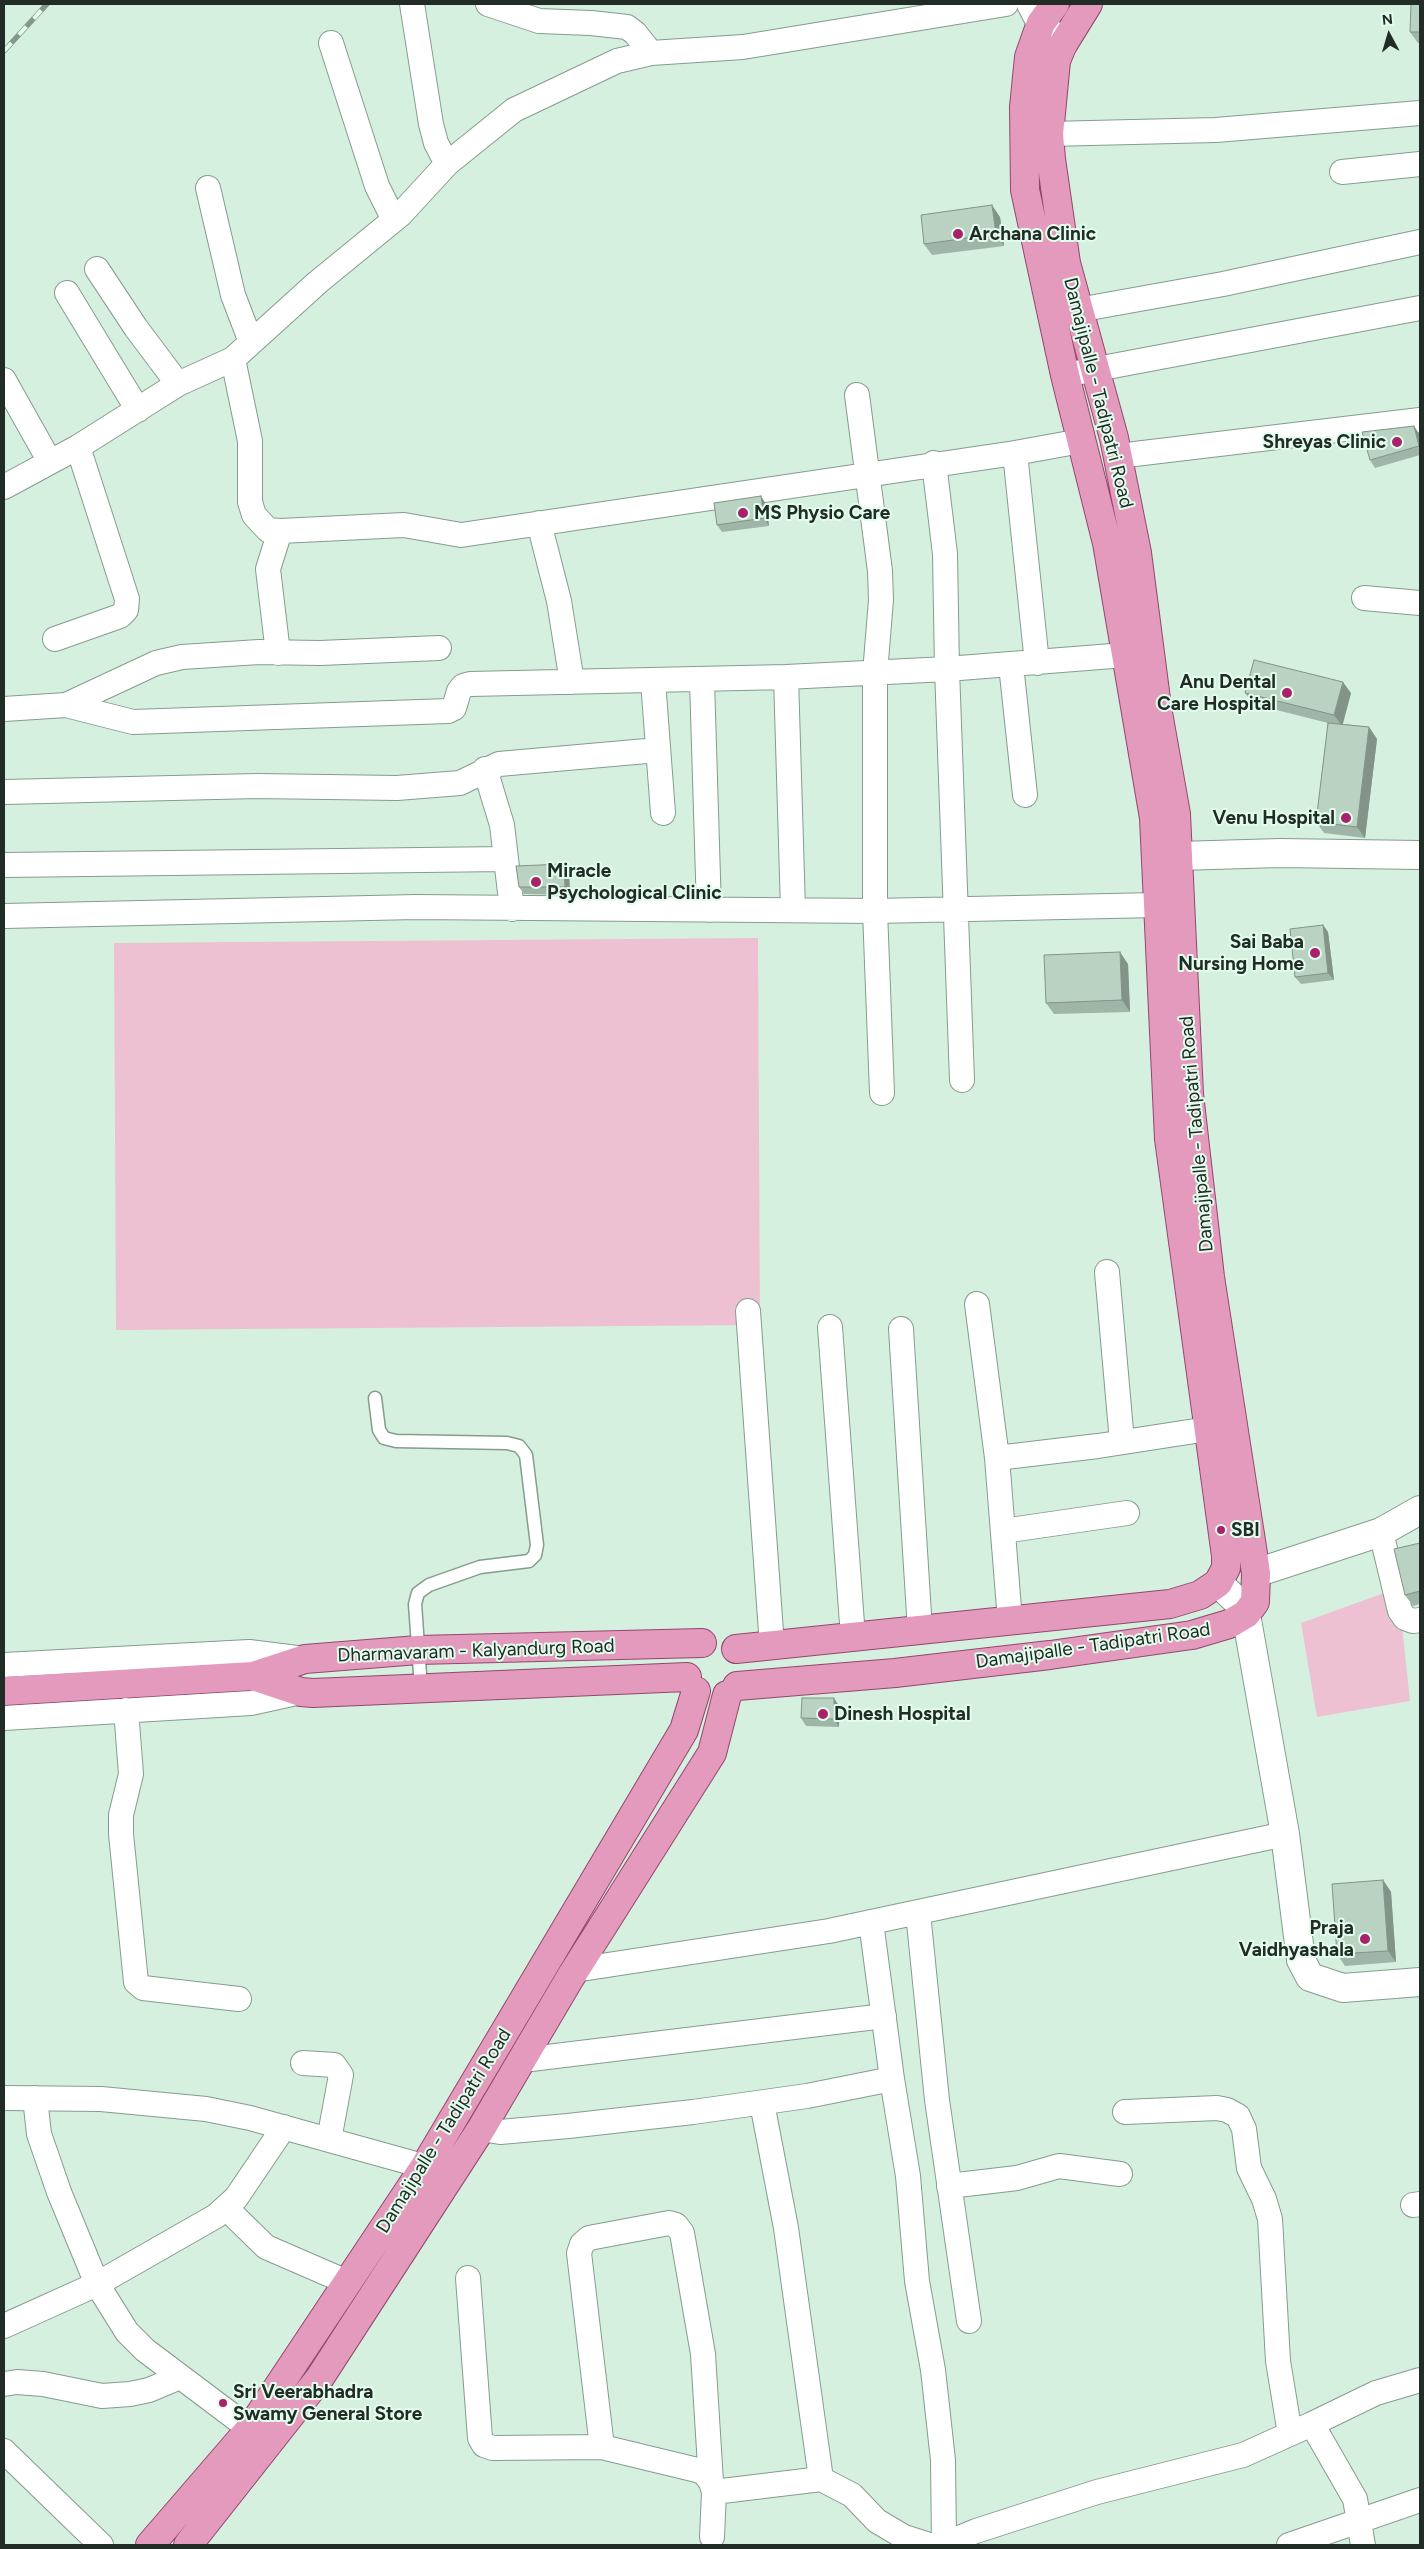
<!DOCTYPE html>
<html>
<head>
<meta charset="utf-8">
<style>
  body { margin:0 }
  #map { position:relative; width:1424px; height:2549px; overflow:hidden; background:#d6f0df; font-family:Figtree,sans-serif }
  canvas { display:block }
  .frame { position:absolute; inset:0; border:5px solid #222c26; pointer-events:none }
  .north { position:absolute; left:1364px; top:10px; width:50px; height:50px; -webkit-text-stroke:4px #e3fded; paint-order:stroke; rotate:354deg; font-size:14px; font-weight:700; line-height:20px; text-align:center; color:#222c26 }
  .north::after { content:''; display:block; margin:auto; width:18px; height:22px; background:#222c26; clip-path:polygon(50% 0,100% 100%,50% 72%,0 100%) }
</style>
</head>
<body>
<div id="map">
<canvas width="1424" height="2549"></canvas>
<div class="frame"></div>
<div class="north">N</div>
</div>
<script>
const context = document.querySelector('canvas').getContext('2d');
context.lineJoin = 'round';
function fill(path, color) {
  context.fillStyle = color;
  context.fill(path, 'evenodd');
}
function shape(rows) {
  const path = new Path2D();
  for (const r of rows) {
    path.moveTo(r[0], r[1]);
    for (let i = 2; i < r.length; i += 2) path.lineTo(r[i], r[i + 1]);
  }
  return path;
}
function strokePath(path, color, width, dash) {
  context.strokeStyle = color;
  context.lineWidth = width;
  context.lineCap = dash ? 'butt' : 'round';
  context.setLineDash(dash || []);
  context.stroke(path);
}
function write(font, color, halo, rows, align = 'center') {
  context.font = font + ' Figtree,sans-serif';
  context.lineWidth = 4;
  context.setLineDash([]);
  context.textBaseline = 'middle';
  context.strokeStyle = halo;
  context.fillStyle = color;
  for (const [text, x, y, turn = 0] of rows) {
    context.save();
    context.translate(x, y);
    context.rotate((+turn || 0) * Math.PI / 180);
    context.textAlign = isNaN(turn) ? turn : align;
    if (halo) context.strokeText(text, 0, 0);
    context.fillText(text, 0, 0);
    context.restore();
  }
}
fill(shape([
  [758,938,760,1325,116,1330,114,943],
  [1398,1588,1410,1701,1317,1717,1301,1623]
]), '#edc1d2');
const service = shape([
  [375,1398,379,1430,384,1438,396,1441,507,1443,519,1446,526,1455,537,1545,535,1555,529,1561,480,1567,429,1585,418,1593,415,1604,421,1688]
]);
const minor = shape([
  [412,4,431,124,436,143,447,164],
  [488,4,539,21,591,23,627,27,635,33,651,53],
  [1006,4,743,47,651,53,617,61,514,110,447,164,400,215,318,282,233,359,250,441,250,502,254,515,268,530,280,531,404,525,461,535,1015,453,1081,441],
  [331,43,377,186,394,220],
  [1049,134,1216,130,1420,113],
  [1342,172,1420,164],
  [208,188,233,295,251,342],
  [97,269,136,328,178,384],
  [67,293,138,410],
  [1078,310,1223,284,1420,242],
  [1065,375,1420,308],
  [4,380,50,462],
  [857,395,880,571,881,600,875,673,875,911,882,1093],
  [1015,453,1037,663],
  [1118,456,1420,420],
  [934,463,945,554,947,669,962,1080],
  [4,487,78,447,178,384,233,359],
  [539,523,559,601,572,682],
  [1364,598,1420,603],
  [55,639,120,616,126,610,127,599,78,447],
  [278,653,268,569,280,531],
  [1011,665,1025,795],
  [786,677,793,910],
  [702,680,709,910],
  [653,681,663,813],
  [66,705,156,663,182,657,259,652,320,653,439,648],
  [4,709,66,705,133,722,448,711,454,708,459,691,463,686,470,684,786,677,947,669,1125,655],
  [485,769,502,825,512,909],
  [4,792,257,786,397,788,460,783,499,764,658,750],
  [4,865,506,859],
  [4,916,416,907,875,911,1157,905],
  [1107,1272,1122,1442],
  [977,1304,997,1458,1010,1621],
  [748,1311,772,1646],
  [830,1327,853,1637],
  [901,1329,920,1630],
  [997,1458,1098,1446,1208,1429],
  [1003,1531,1127,1513],
  [1381,1532,1400,1611,1405,1618,1413,1621,1420,1620],
  [4,1665,249,1652,305,1659],
  [126,1710,131,1774,121,1815,121,1834,136,1982,143,1988,239,1999],
  [4,1718,251,1703,301,1692],
  [918,1913,937,2100,969,2321],
  [871,1922,892,2079],
  [575,1970,829,1931,1285,1834],
  [523,2060,884,2016],
  [303,2063,334,2065,341,2075,329,2140],
  [4,2098,101,2099,206,2109,250,2118,441,2171],
  [35,2098,39,2134,59,2192,97,2284,127,2332,145,2350,250,2429],
  [762,2103,786,2228,821,2479,852,2495,877,2521,904,2537,929,2545],
  [1125,2112,1217,2108,1227,2110,1238,2116,1244,2129,1249,2168,1264,2199,1270,2219,1278,2361,1290,2434],
  [481,2129,500,2132,568,2126,693,2112,807,2096,892,2079,908,2176,917,2281,933,2370,943,2460,944,2544,976,2531,1097,2492,1243,2455,1312,2424,1355,2499,1363,2545],
  [949,2186,1017,2178,1059,2166,1120,2174],
  [1413,2205,1420,2204],
  [226,2208,266,2247,349,2283],
  [468,2278,480,2438,484,2445,493,2448,602,2447,697,2470,704,2473,711,2482,714,2492,712,2537],
  [4,2326,97,2284,216,2216,236,2198,284,2127],
  [4,2384,17,2382,43,2384,102,2396,130,2394,149,2390,180,2377],
  [1312,2424,1376,2393,1420,2380],
  [602,2447,579,2253,582,2244,589,2238,669,2223,676,2225,682,2233,703,2354,711,2482],
  [4,2451,101,2545],
  [714,2492,821,2479],
  [1289,2545,1420,2500]
]);
const tertiary = shape([
  [1218,1583,1237,1601,1246,1614,1285,1834,1301,1960,1310,1977,1343,1988,1420,1982]
]);
const secondary = shape([
  [1031,4,1041,23,1062,46],
  [1179,856,1280,853,1420,855],
  [1256,1573,1381,1532,1420,1510]
]);
const primary = shape([
  [736,1649,1170,1604,1200,1595,1218,1583,1226,1568,1226,1556,1169,1139,1154,818,1107,543,1065,375,1025,190,1024,107,1029,57,1041,23,1055,4],
  [253,1676,301,1692,313,1693,687,1677],
  [737,1686,895,1673,1050,1655,1192,1635,1229,1624,1246,1614,1255,1602,1256,1573,1210,1277,1189,1094,1176,814,1157,707,1137,553,1114,438,1066,263,1051,159,1049,134,1056,61,1062,46,1088,4],
  [4,1691,253,1676,305,1659,418,1650,702,1643],
  [150,2545,250,2429,425,2166,684,1730,696,1691],
  [188,2545,319,2379,481,2129,570,1978,712,1753,727,1695]
]);
strokePath(service, '#859c8e', 15);
strokePath(minor, '#859c8e', 26);
strokePath(tertiary, '#859c8e', 30);
strokePath(secondary, '#859c8e', 30);
strokePath(primary, '#93476c', 30);
strokePath(service, '#fff', 12);
strokePath(minor, '#fff', 24);
strokePath(tertiary, '#fff', 28);
strokePath(secondary, '#fff', 28);
strokePath(primary, '#e39abd', 28);
const rail = shape([
  [4,51,47,4]
]);
strokePath(rail, '#85978b', 5.5);
strokePath(rail, '#e3fded', 4, [11]);
fill(shape([
  [1420,4,1420,43,1418,43,1410,32],
  [1000,217,1004,246,932,255,924,244],
  [1414,426,1419,434,1420,438,1420,455,1375,468,1370,460],
  [766,504,769,526,722,532,717,525],
  [1245,693,1351,693,1343,724,1369,727,1377,739,1365,838,1324,833,1316,822,1328,723,1253,704],
  [564,864,569,871,570,895,524,894,519,887],
  [1323,925,1328,932,1334,980,1301,984,1295,977],
  [1128,964,1130,1012,1054,1014,1046,1003],
  [1420,1543,1420,1604,1413,1606,1405,1595],
  [839,1706,839,1727,806,1726,801,1718],
  [1383,1880,1391,1892,1396,1962,1345,1966,1337,1954]
]), '#9fb5a7');
fill(shape([
  [992,205,1000,217,1004,246,996,234],
  [1414,426,1419,434,1420,438,1420,448],
  [761,496,766,504,769,526,764,518],
  [1343,682,1351,693,1342,726,1334,715],
  [1369,727,1377,739,1365,838,1357,827],
  [564,864,569,871,570,895,565,887],
  [1323,925,1328,932,1334,980,1328,973],
  [1120,952,1128,964,1130,1012,1122,1000],
  [834,1698,839,1706,839,1727,834,1719],
  [1383,1880,1391,1892,1396,1962,1388,1951]
]), '#829388');
const building = shape([
  [1411,4,1420,4,1420,32,1410,32,1411,4],
  [992,205,996,234,924,244,921,215,992,205],
  [1414,426,1419,446,1370,460,1362,432,1414,426],
  [761,496,764,518,717,525,714,503,761,496],
  [1254,660,1343,682,1334,715,1245,693,1254,660],
  [1328,723,1369,727,1357,827,1316,822,1328,723],
  [564,864,565,887,519,887,516,866,564,864],
  [1323,925,1328,973,1295,977,1290,929,1323,925],
  [1120,952,1122,1000,1046,1003,1044,955,1120,952],
  [1420,1543,1420,1591,1405,1595,1394,1549,1420,1543],
  [802,1698,834,1698,834,1719,801,1718,802,1698],
  [1383,1880,1388,1951,1337,1954,1332,1884,1383,1880]
]);
fill(building, '#b9d2c2');
strokePath(building, '#829388', 1);
for (const [x, y, r, color] of [
  [958,234,6,"#a8226b"],
  [1397,442,6,"#a8226b"],
  [743,513,6,"#a8226b"],
  [1287,693,6,"#a8226b"],
  [1346,818,6,"#a8226b"],
  [536,882,6,"#a8226b"],
  [1315,953,6,"#a8226b"],
  [1221,1530,5,"#a8226b"],
  [823,1714,6,"#a8226b"],
  [1365,1939,6,"#a8226b"],
  [223,2403,5,"#a8226b"]
]) {
  const dot = new Path2D();
  dot.arc(x, y, r, 0, 2 * Math.PI);
  context.fillStyle = color;
  context.fill(dot);
  strokePath(dot, '#e3fded', 2);
}
write('bold 19px', '#222c26', '#e3fded', [
  ["Archana Clinic",969,234],
  ["Shreyas Clinic",1386,442,"right"],
  ["MS Physio Care",754,513],
  ["Anu Dental",1276,682,"right"],
  ["Care Hospital",1276,704,"right"],
  ["Venu Hospital",1335,818,"right"],
  ["Miracle",547,871],
  ["Psychological Clinic",547,893],
  ["Sai Baba",1304,942,"right"],
  ["Nursing Home",1304,964,"right"],
  ["SBI",1231,1530],
  ["Dinesh Hospital",834,1714],
  ["Praja",1354,1928,"right"],
  ["Vaidhyashala",1354,1950,"right"],
  ["Sri Veerabhadra",233,2392],
  ["Swamy General Store",233,2414]
], 'left');
write('19px', '#222c26', '#e3fded', [
  ["Damajipalle - Tadipatri Road",1098,393,76],
  ["Damajipalle - Tadipatri Road",1197,1134,-95],
  ["Damajipalle - Tadipatri Road",1093,1646,-8],
  ["Dharmavaram - Kalyandurg Road",476,1651,-2],
  ["Damajipalle - Tadipatri Road",444,2131,-58]
]);
</script>
</body>
</html>
